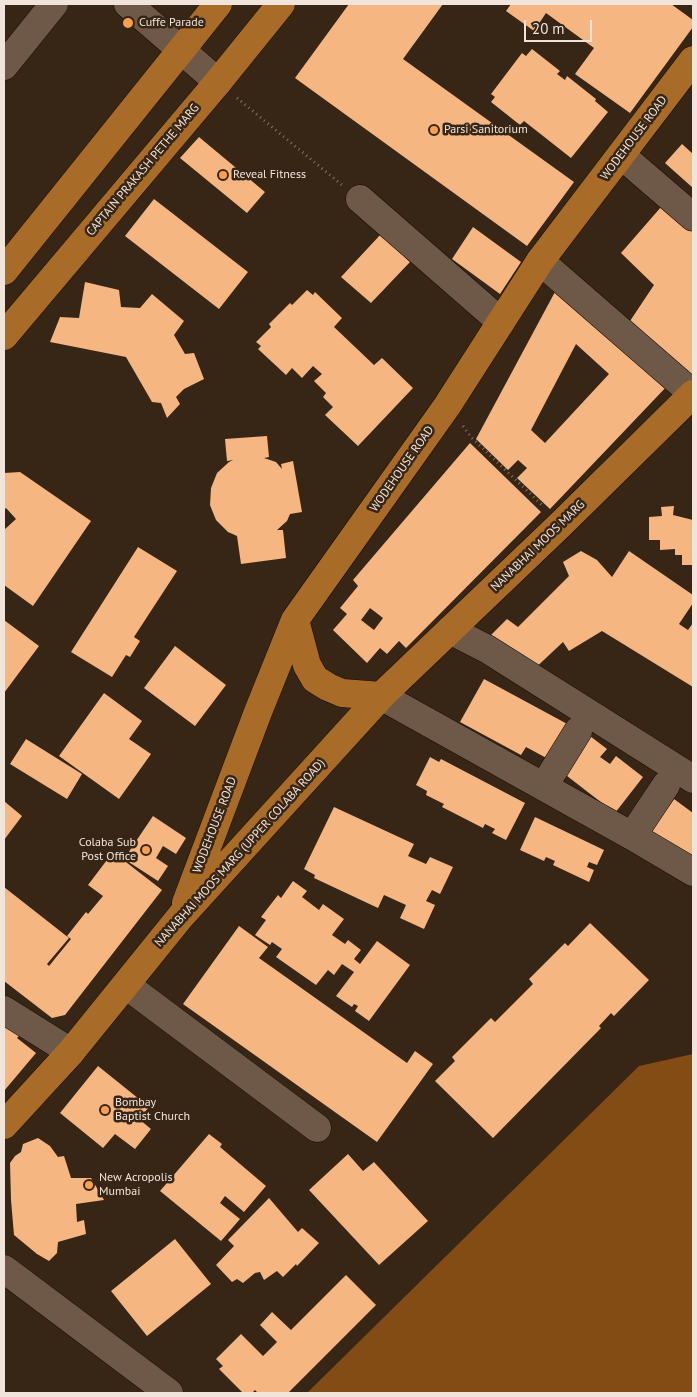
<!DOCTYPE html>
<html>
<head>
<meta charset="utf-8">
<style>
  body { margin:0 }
  #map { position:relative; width:697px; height:1397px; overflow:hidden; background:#372515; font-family:"PT Sans",sans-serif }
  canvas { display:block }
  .frame { position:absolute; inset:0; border:5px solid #f1e4da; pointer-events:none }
  .scale { position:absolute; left:524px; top:20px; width:68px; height:22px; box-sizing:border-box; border:2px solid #f1e4da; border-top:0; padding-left:6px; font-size:15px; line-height:18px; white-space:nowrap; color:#f1e4da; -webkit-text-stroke:4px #372515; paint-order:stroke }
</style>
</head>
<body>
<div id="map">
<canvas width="697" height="1397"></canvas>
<div class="frame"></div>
<div class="scale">20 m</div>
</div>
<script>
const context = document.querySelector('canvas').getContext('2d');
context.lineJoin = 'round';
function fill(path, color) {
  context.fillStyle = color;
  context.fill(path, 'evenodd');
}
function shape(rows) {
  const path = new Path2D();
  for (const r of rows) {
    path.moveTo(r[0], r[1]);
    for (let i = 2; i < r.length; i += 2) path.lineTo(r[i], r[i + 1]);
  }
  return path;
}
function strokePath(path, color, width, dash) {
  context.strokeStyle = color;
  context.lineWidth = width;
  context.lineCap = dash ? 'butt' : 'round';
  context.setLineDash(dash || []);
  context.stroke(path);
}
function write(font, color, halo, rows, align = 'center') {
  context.font = font + ' "PT Sans",sans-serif';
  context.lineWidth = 5;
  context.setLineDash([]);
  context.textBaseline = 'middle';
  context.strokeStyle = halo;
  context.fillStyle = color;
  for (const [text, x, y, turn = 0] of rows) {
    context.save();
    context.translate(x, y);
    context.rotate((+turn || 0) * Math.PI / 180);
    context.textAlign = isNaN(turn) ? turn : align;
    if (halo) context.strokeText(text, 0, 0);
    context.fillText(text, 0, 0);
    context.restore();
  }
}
fill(shape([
  [693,1054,693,1393,307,1393,639,1066]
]), '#844c15');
fill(shape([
  [349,4,443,4,403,59,574,182,527,246,295,78],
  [511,4,671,4,693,20,693,27,630,113,575,74,594,48,546,13,534,31,506,11],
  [532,49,560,71,557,74,565,80,567,76,596,99,595,101,608,112,571,158,524,121,520,125,491,102,495,97,491,94,522,53,526,56],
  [199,137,265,192,247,213,180,158],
  [682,144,693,154,693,188,665,163],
  [154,199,248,272,219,309,125,236],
  [668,199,693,221,693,382,624,330,654,285,621,253],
  [473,227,521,262,500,294,452,259],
  [381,234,410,262,371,303,341,277],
  [85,282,119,290,121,307,140,308,152,294,184,321,174,335,185,354,194,353,204,379,184,389,176,397,180,404,167,418,161,403,152,402,126,357,50,342,60,317,79,318],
  [307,290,313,295,315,292,342,318,334,327,374,365,382,358,413,388,358,446,325,415,333,407,323,397,326,393,314,381,322,374,313,366,302,378,292,368,286,375,258,349,261,346,256,342,271,327,269,324,290,303,292,305],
  [556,290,670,383,550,509,517,478,527,468,518,460,508,470,476,439],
  [576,344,609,374,545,443,531,430],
  [267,436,269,457,264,458,276,462,282,469,281,464,293,461,302,512,290,514,287,521,277,530,283,530,286,558,241,564,237,536,228,532,216,520,210,505,211,488,217,473,229,462,233,460,227,461,225,439],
  [470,443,541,512,406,648,399,641,387,654,380,648,367,663,333,630,347,614,340,608,358,586,353,580],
  [370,608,383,618,374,630,361,620],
  [20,472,91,521,33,606,4,585,4,530,16,519,6,508,4,510,4,473],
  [674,506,673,515,693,520,693,565,682,565,682,555,675,555,675,549,660,550,660,540,649,540,649,517,662,516,661,507],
  [138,547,177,571,134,637,140,641,130,657,126,655,112,677,71,652],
  [581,551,597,560,612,577,629,551,693,595,693,603,679,624,688,630,693,623,693,687,602,631,569,651,563,642,529,674,490,636,507,619,518,627,569,576,563,562],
  [4,620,39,646,4,693],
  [175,646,226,685,195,726,144,688],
  [484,679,571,726,552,761,526,747,521,755,460,722],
  [104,693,142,721,129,739,151,754,119,799,59,756],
  [586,733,607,749,600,757,610,764,616,756,643,777,615,813,558,769],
  [26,739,82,774,67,799,10,764],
  [430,757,439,762,441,759,525,803,506,840,492,833,495,829,485,824,483,828,442,807,444,804,426,795,427,791,416,785],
  [674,799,693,813,693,866,648,836],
  [4,801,22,816,4,840],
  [334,807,414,844,408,856,426,864,430,857,453,867,440,894,432,890,426,901,435,905,424,929,400,918,406,905,384,895,378,908,314,878,315,875,304,869],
  [153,816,186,838,176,854,163,846,156,858,168,866,158,881,124,859],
  [535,817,604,850,597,865,589,862,587,867,594,870,589,882,553,865,555,861,546,857,544,861,520,850],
  [113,852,162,890,65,1015,52,1018,4,981,4,887,69,938,47,964,49,966,71,939,67,936,86,912,88,914,103,896,88,885],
  [293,881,307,891,302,897,319,910,323,904,344,919,332,935,345,944,348,940,361,950,354,959,360,964,377,941,410,965,369,1021,355,1011,358,1006,354,1004,352,1007,336,996,354,972,342,964,334,975,328,970,316,985,276,957,282,949,272,942,270,945,255,935,266,920,261,917,278,895,281,898],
  [590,923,649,980,614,1016,611,1013,599,1026,601,1028,493,1138,435,1081,455,1061,452,1057,491,1018,495,1022,533,984,529,979,565,943,568,946],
  [239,926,268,947,259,958,407,1063,415,1051,433,1064,377,1142,183,1004],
  [4,1025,24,1030,17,1038,36,1053,4,1091],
  [98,1066,149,1107,139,1119,151,1129,135,1149,115,1134,103,1148,60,1113],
  [209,1134,222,1144,220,1147,266,1186,244,1212,225,1196,220,1203,240,1219,221,1241,160,1191],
  [38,1138,50,1146,58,1157,64,1156,71,1178,91,1178,104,1200,76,1204,77,1222,84,1220,86,1234,58,1242,57,1253,49,1261,37,1254,14,1235,11,1200,10,1163,15,1156,21,1152,23,1144],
  [348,1154,363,1171,374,1162,428,1221,379,1265,309,1190],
  [269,1198,298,1232,302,1228,319,1243,297,1266,296,1264,283,1277,277,1271,264,1280,260,1272,255,1273,243,1283,237,1279,232,1282,216,1265,234,1246,228,1240],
  [175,1239,211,1284,147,1336,111,1291],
  [346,1275,376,1305,288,1393,258,1393,255,1390,252,1393,243,1393,219,1369,223,1366,216,1359,241,1334,263,1356,277,1342,260,1325,272,1312,291,1330]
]), '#f6b682');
const minor = shape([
  [128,4,218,82],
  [4,66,54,4],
  [621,155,693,217],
  [360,199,501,322],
  [540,261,693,394],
  [450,630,487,649,693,779],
  [381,696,632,836,666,785],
  [544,786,578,731],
  [632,836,693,872],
  [126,985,317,1128],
  [4,1010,71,1052],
  [4,1269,169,1393]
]);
const major = shape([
  [4,271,218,4],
  [4,336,218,82,281,4],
  [295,620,307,665,315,679,328,687,342,693,381,696],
  [186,903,258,712,295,620,447,406,540,261,693,60],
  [4,1125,71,1052,181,916,381,696,561,524,693,394]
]);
strokePath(minor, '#1e0d02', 29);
strokePath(major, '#1e0d02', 29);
strokePath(shape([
  [237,98,342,185],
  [463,426,471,437,543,506]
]), '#847466', 3, [1, 4]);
strokePath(minor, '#6e5948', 28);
strokePath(major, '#a96b28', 28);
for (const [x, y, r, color] of [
  [128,23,6,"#fa9f4e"],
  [434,130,5,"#fa9f4e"],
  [223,175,5,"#fa9f4e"],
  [146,850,5,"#fa9f4e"],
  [105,1110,5,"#fa9f4e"],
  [89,1185,5,"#fa9f4e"]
]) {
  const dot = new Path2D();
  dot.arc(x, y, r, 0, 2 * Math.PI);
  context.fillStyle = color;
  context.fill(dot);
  strokePath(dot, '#372515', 2);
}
write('12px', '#f1e4da', '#372515', [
  ["Cuffe Parade",139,23],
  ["Parsi Sanitorium",444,130],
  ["Reveal Fitness",233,175],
  ["Colaba Sub",136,843,"right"],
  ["Post Office",136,857,"right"],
  ["Bombay",115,1103],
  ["Baptist Church",115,1117],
  ["New Acropolis",99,1178],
  ["Mumbai",99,1192]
], 'left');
write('12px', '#f1e4da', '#372515', [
  ["WODEHOUSE ROAD",634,138,-53],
  ["CAPTAIN PRAKASH PETHE MARG",143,170,-50],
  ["WODEHOUSE ROAD",402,469,-55],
  ["NANABHAI MOOS MARG",538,546,-44],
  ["WODEHOUSE ROAD",215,825,-69],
  ["NANABHAI MOOS MARG (UPPER COLABA ROAD)",240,853,-48]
]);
</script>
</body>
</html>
